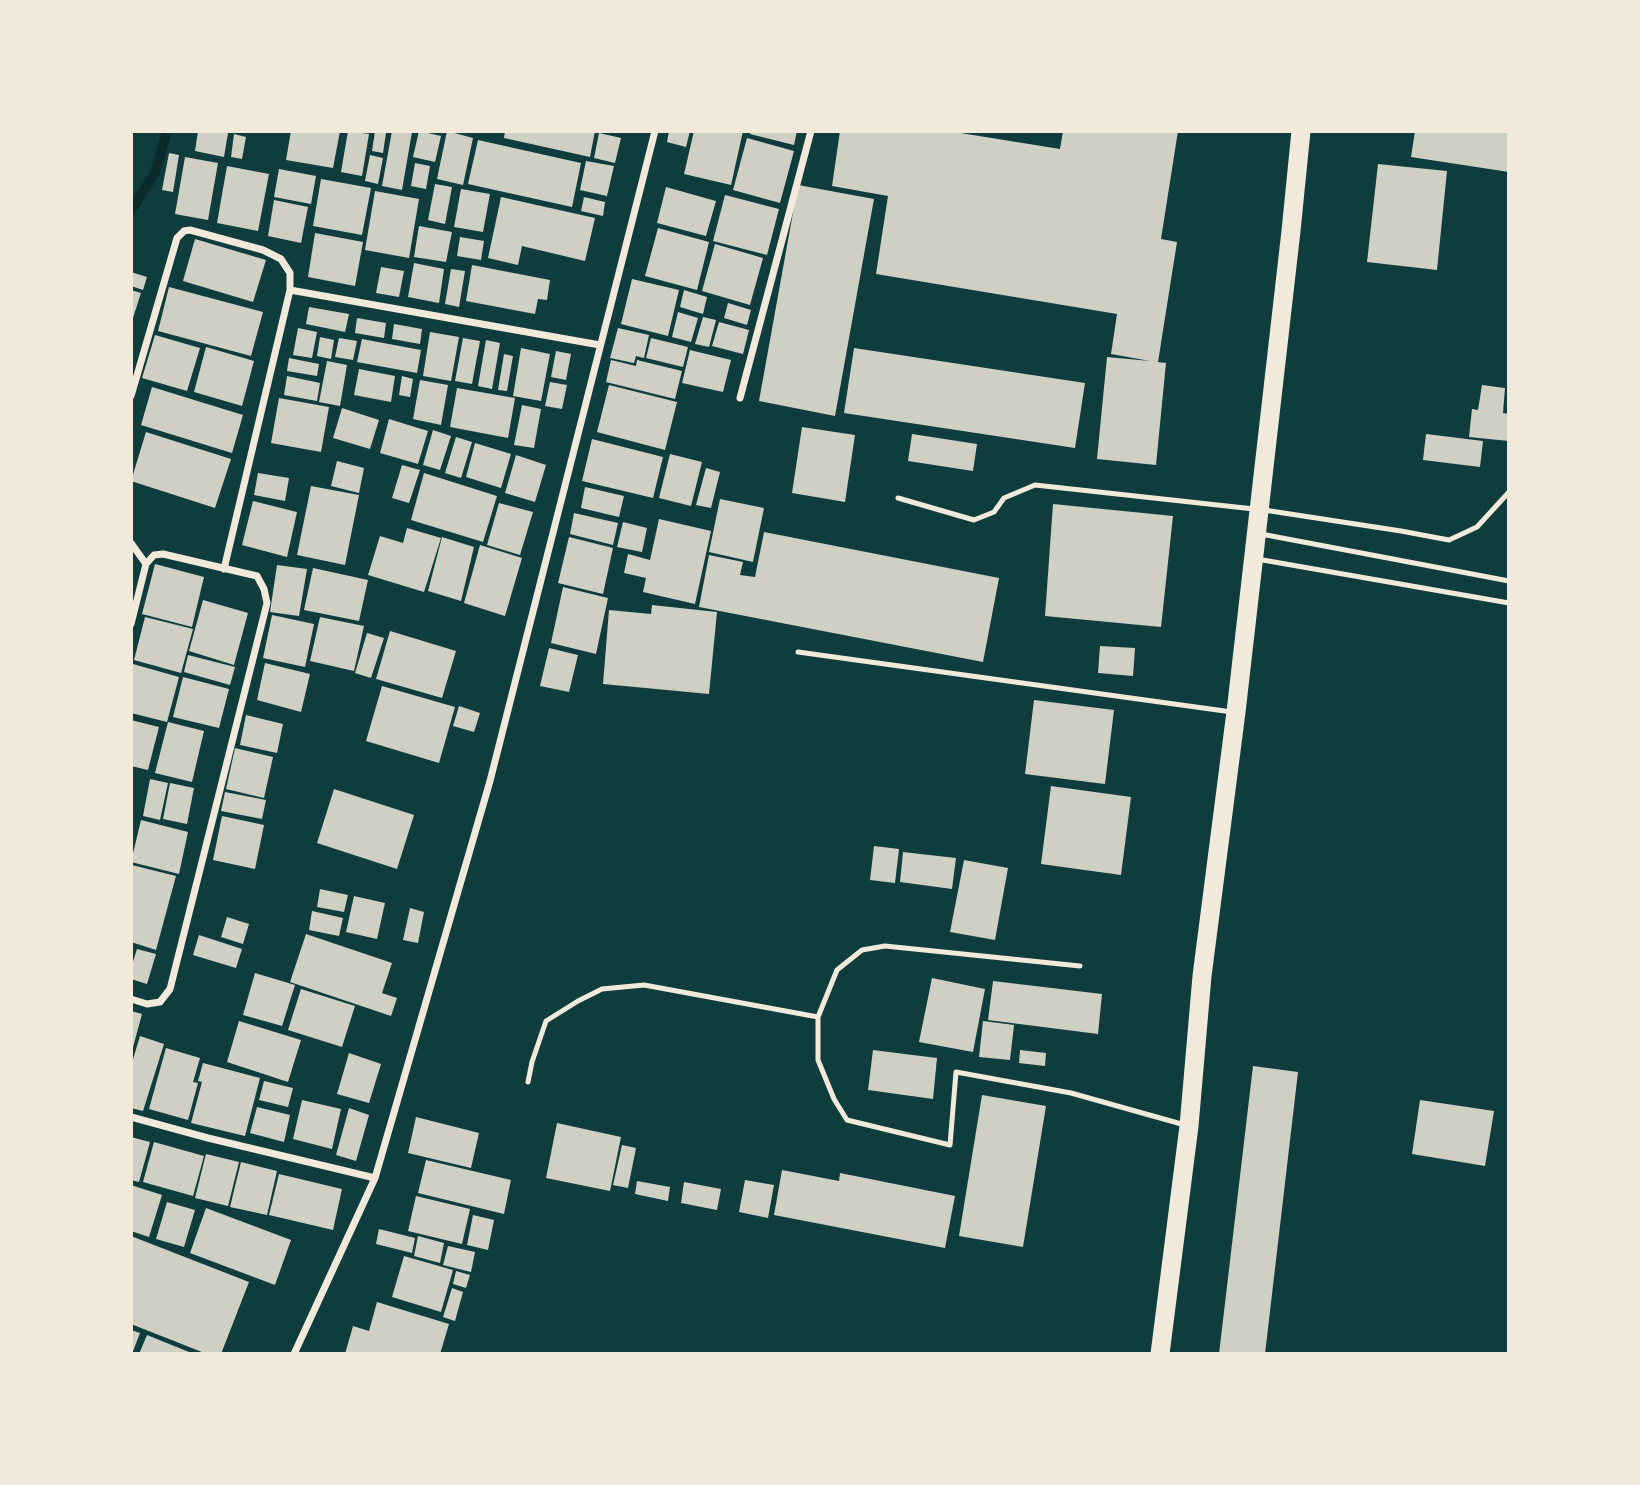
<!DOCTYPE html>
<html>
<head>
<meta charset="utf-8">
<style>
  body { margin:0 }
  #map { position:relative; width:1640px; height:1485px; overflow:hidden; background:#0f3d3e; font-family:Lato,sans-serif }
  canvas { display:block }
  .frame { position:absolute; inset:0; border:133px solid #f1e9da; pointer-events:none }
</style>
</head>
<body>
<div id="map">
<canvas width="1640" height="1485"></canvas>
<div class="frame"></div>
</div>
<script>
const context = document.querySelector('canvas').getContext('2d');
context.lineJoin = 'round';
function shape(rows) {
  const path = new Path2D();
  for (const r of rows) {
    path.moveTo(r[0], r[1]);
    for (let i = 2; i < r.length; i += 2) path.lineTo(r[i], r[i + 1]);
  }
  return path;
}
function strokePath(path, color, width, dash) {
  context.strokeStyle = color;
  context.lineWidth = width;
  context.lineCap = dash ? 'butt' : 'round';
  context.setLineDash(dash || []);
  context.stroke(path);
}
function fill(path, color) {
  context.fillStyle = color;
  context.fill(path, 'evenodd');
}
strokePath(shape([
  [131,210,155,173,167,131]
]), '#0a2a2b', 10);
fill(shape([
  [198,131,228,133,224,157,195,151],
  [291,131,340,131,333,168,286,160],
  [348,131,369,134,362,176,341,172],
  [375,131,386,133,383,153,372,151],
  [392,131,412,132,402,190,382,186],
  [419,131,441,136,435,162,413,157],
  [447,131,473,138,463,185,437,179],
  [505,131,595,131,590,157,504,138],
  [669,131,690,131,686,147,667,142],
  [694,131,743,131,731,185,684,174],
  [751,131,797,131,794,145,750,134],
  [840,131,948,131,1060,149,1063,131,1178,131,1161,239,1177,242,1158,362,1166,363,1156,465,1097,459,1107,357,1150,361,1111,354,1117,314,876,274,888,196,832,186],
  [1415,131,1509,132,1509,172,1411,157],
  [599,133,621,138,615,163,594,158],
  [234,134,246,137,242,159,231,157],
  [747,138,794,151,780,203,733,190],
  [478,140,581,163,572,207,468,184],
  [169,153,179,155,173,192,162,190],
  [370,155,383,158,378,184,365,181],
  [185,157,218,163,208,220,175,214],
  [586,161,614,166,607,196,580,190],
  [415,163,430,166,426,189,411,186],
  [1378,164,1447,171,1437,270,1367,262],
  [227,166,269,174,258,231,217,223],
  [279,169,316,176,311,204,274,197],
  [321,179,371,188,362,235,313,226],
  [435,184,452,187,445,224,428,220],
  [798,185,874,199,835,416,759,401],
  [666,187,716,201,706,236,657,223],
  [461,189,490,194,483,232,454,227],
  [375,191,419,199,409,258,365,250],
  [725,195,779,209,767,255,713,241],
  [501,197,595,218,585,261,522,246,518,265,488,258],
  [584,197,605,202,603,216,581,211],
  [274,200,308,207,301,243,268,236],
  [419,226,452,232,446,262,414,257],
  [658,228,709,242,697,290,645,276],
  [315,233,363,242,355,286,308,277],
  [460,237,484,241,481,260,457,256],
  [195,239,266,260,253,302,183,281],
  [715,244,763,258,750,305,702,291],
  [414,263,444,269,439,303,408,297],
  [472,265,550,280,547,300,538,299,535,314,466,301],
  [381,267,404,271,399,297,376,293],
  [451,269,465,271,459,307,445,304],
  [131,272,147,277,143,290,131,286],
  [632,279,679,290,668,336,621,324],
  [169,287,263,312,251,356,158,331],
  [131,290,141,293,132,321,131,321],
  [684,290,707,297,703,314,680,307],
  [728,303,751,310,747,325,724,318],
  [309,307,349,314,345,332,306,324],
  [678,312,698,318,691,342,672,337],
  [703,317,716,320,709,347,695,344],
  [357,318,386,323,384,338,355,333],
  [719,322,749,330,743,354,712,346],
  [394,324,422,329,420,344,392,339],
  [298,328,317,332,312,358,293,355],
  [618,328,649,335,644,358,636,356,634,363,610,358],
  [430,332,459,337,451,381,423,376],
  [155,335,200,348,187,391,142,378],
  [320,337,334,340,331,359,317,356],
  [339,338,357,341,353,360,335,357],
  [463,338,480,341,472,384,455,381],
  [651,338,688,347,683,367,646,358],
  [362,339,421,350,417,373,357,362],
  [486,340,500,343,492,389,478,386],
  [206,347,254,361,242,406,194,392],
  [521,348,550,354,541,401,513,396],
  [854,348,1085,383,1075,448,844,413],
  [690,350,731,360,723,392,682,383],
  [556,351,571,354,566,380,551,377],
  [504,354,513,356,507,391,498,390],
  [289,358,319,364,317,376,287,371],
  [611,360,636,366,637,360,682,371,675,399,606,382],
  [327,361,347,365,340,406,319,402],
  [359,369,395,376,391,402,354,395],
  [287,376,320,383,317,401,284,395],
  [402,376,413,379,410,397,399,395],
  [420,380,448,385,441,425,413,419],
  [550,382,567,385,562,409,545,406],
  [609,385,677,402,665,450,597,432],
  [1482,385,1505,388,1503,413,1509,414,1509,441,1469,437,1472,409,1478,410],
  [152,387,243,415,232,453,141,425],
  [457,388,515,398,508,438,450,427],
  [279,398,329,407,321,452,271,443],
  [522,405,541,409,534,448,514,445],
  [342,408,379,420,370,449,333,438],
  [389,419,428,431,418,464,380,453],
  [802,427,855,435,845,502,792,493],
  [433,430,451,436,440,470,423,465],
  [146,432,231,459,215,508,131,481],
  [912,434,977,444,973,471,908,461],
  [1426,434,1483,441,1480,467,1423,460],
  [456,437,472,442,461,478,445,473],
  [592,439,663,457,653,498,582,481],
  [475,443,511,454,501,488,466,477],
  [670,454,702,462,691,506,659,498],
  [516,455,546,465,535,502,505,493],
  [337,461,364,468,359,493,331,486],
  [402,465,420,470,409,503,392,498],
  [706,468,720,472,711,508,696,505],
  [258,473,289,478,285,501,254,495],
  [424,473,497,496,483,542,411,520],
  [311,486,359,495,345,565,297,555],
  [585,487,624,496,619,517,581,508],
  [720,499,764,508,753,562,709,552],
  [253,501,297,512,287,557,242,545],
  [499,503,533,512,520,555,487,545],
  [1053,504,1173,516,1161,627,1045,616],
  [574,513,618,523,613,545,570,534],
  [659,519,711,531,695,604,643,592,646,578,624,573,628,554,650,560],
  [623,522,647,528,642,552,617,547],
  [407,528,441,538,424,592,368,575,380,536,403,543],
  [764,532,999,578,983,662,699,607,709,555,743,562,740,575,755,577],
  [442,537,474,547,461,601,428,591],
  [569,537,613,548,603,594,558,583],
  [480,545,522,558,505,616,464,603],
  [155,564,204,577,192,627,142,614],
  [277,565,307,569,299,616,270,612],
  [313,568,368,580,359,621,304,610],
  [563,587,608,598,596,654,551,643],
  [203,600,248,613,234,665,189,651],
  [652,605,717,612,709,694,603,684,609,610,651,614],
  [272,615,314,624,305,667,263,658],
  [145,617,193,629,181,673,134,660],
  [320,617,364,626,354,671,310,661],
  [390,631,456,651,442,698,376,679],
  [367,633,384,638,371,678,355,673],
  [1100,646,1135,648,1133,676,1098,673],
  [549,648,578,655,569,692,540,686],
  [188,655,235,667,230,685,184,672],
  [265,663,310,674,301,712,257,700],
  [133,664,179,677,167,722,131,713,131,672],
  [183,677,229,689,219,728,173,717],
  [382,686,455,707,439,763,366,741],
  [1034,700,1114,710,1105,784,1025,774],
  [459,706,480,713,474,732,453,726],
  [246,715,283,724,277,753,240,745],
  [131,720,159,727,148,770,131,766],
  [168,722,204,731,192,782,155,773],
  [235,748,273,757,264,798,226,789],
  [150,779,168,783,160,820,143,816],
  [170,783,194,788,187,824,163,819],
  [1051,786,1131,797,1121,875,1041,864],
  [334,789,414,815,397,869,317,843],
  [225,792,266,800,262,819,221,811],
  [222,816,264,825,255,869,213,860],
  [141,820,188,832,179,874,131,862],
  [874,846,899,849,895,883,870,880],
  [903,852,956,858,952,889,900,882],
  [964,860,1008,868,995,940,950,932],
  [132,865,176,876,156,950,131,942],
  [320,889,348,895,344,912,317,907],
  [354,896,385,903,377,939,346,932],
  [410,908,424,912,418,943,403,940],
  [312,911,343,918,339,936,309,930],
  [227,917,249,924,243,944,221,937],
  [306,934,392,963,382,993,397,998,391,1016,290,982],
  [199,935,242,949,236,968,193,955],
  [137,949,156,954,147,984,131,979,131,968],
  [255,973,295,985,282,1026,243,1015],
  [932,978,985,989,973,1052,919,1042],
  [993,981,1102,994,1098,1034,988,1020],
  [301,989,355,1006,342,1047,288,1030],
  [131,1011,142,1014,132,1051,131,1051],
  [239,1021,301,1040,288,1082,227,1062],
  [983,1021,1014,1025,1010,1060,979,1057],
  [140,1036,164,1044,143,1111,131,1108,131,1066],
  [166,1048,200,1058,193,1082,198,1083,188,1120,149,1109],
  [873,1050,937,1058,933,1099,868,1090],
  [1020,1050,1046,1053,1045,1066,1019,1063],
  [349,1053,381,1064,369,1103,337,1094],
  [203,1063,260,1078,245,1136,191,1123,202,1082,198,1081],
  [1253,1066,1298,1072,1265,1354,1219,1354],
  [264,1081,293,1088,288,1107,259,1100],
  [982,1095,1046,1106,1023,1247,959,1236],
  [302,1100,341,1109,332,1149,293,1139],
  [1420,1100,1494,1111,1485,1166,1412,1154],
  [257,1107,290,1115,284,1142,250,1133],
  [349,1108,369,1115,356,1161,336,1155],
  [416,1117,479,1133,471,1168,408,1153],
  [557,1123,621,1137,610,1191,546,1178],
  [131,1137,150,1142,139,1182,131,1180],
  [154,1142,204,1156,193,1196,143,1182],
  [622,1145,636,1148,628,1188,613,1185],
  [206,1154,239,1162,228,1206,195,1198],
  [426,1160,511,1180,504,1214,418,1193],
  [241,1162,277,1171,267,1215,230,1207],
  [782,1170,839,1181,840,1173,955,1196,945,1248,774,1215],
  [279,1174,342,1189,333,1230,269,1215],
  [745,1180,774,1185,768,1218,739,1212],
  [637,1181,670,1187,668,1201,635,1194],
  [684,1182,721,1189,717,1210,681,1203],
  [131,1185,162,1195,149,1237,131,1231],
  [416,1196,470,1209,462,1244,408,1231],
  [167,1202,195,1210,184,1247,156,1239],
  [206,1208,291,1240,275,1285,190,1253],
  [473,1215,494,1220,488,1250,467,1245],
  [379,1229,415,1238,412,1253,376,1244],
  [131,1236,249,1282,221,1354,207,1354,131,1324],
  [418,1236,444,1243,440,1263,414,1256],
  [448,1246,475,1252,471,1272,443,1265],
  [404,1256,453,1270,441,1312,392,1297],
  [456,1271,470,1275,466,1288,453,1284],
  [452,1288,463,1292,455,1321,443,1317],
  [377,1302,449,1324,440,1354,345,1354,353,1326,369,1331],
  [131,1330,140,1333,132,1354,131,1354],
  [147,1335,194,1354,139,1354]
]), '#cfcfc3');
strokePath(shape([
  [898,498,974,520,994,512,1004,498,1035,485,1254,509],
  [1264,510,1401,531,1449,540,1477,527,1509,492],
  [1261,534,1509,581],
  [1257,559,1509,603],
  [798,652,1232,712],
  [1080,966,885,946,862,950,837,970,818,1017,818,1060,834,1099,847,1120,950,1145,956,1072,1071,1093,1185,1125],
  [528,1082,532,1062,546,1021,578,1001,602,989,644,985,818,1017]
]), '#f1e9da', 5);
strokePath(shape([
  [290,290,600,345],
  [131,396,177,238,184,231,190,230,263,250,281,259,290,273,290,290,224,569],
  [740,398,811,131],
  [131,543,146,564],
  [131,624,146,564,154,555,163,554,257,576,264,589,267,603,170,989,160,1002,147,1004,131,999],
  [131,1117,208,1138,375,1178],
  [294,1354,375,1178,490,781,655,131]
]), '#f1e9da', 7);
strokePath(shape([
  [1160,1354,1189,1126,1202,976,1236,712,1291,231,1301,131]
]), '#f1e9da', 19);
</script>
</body>
</html>
